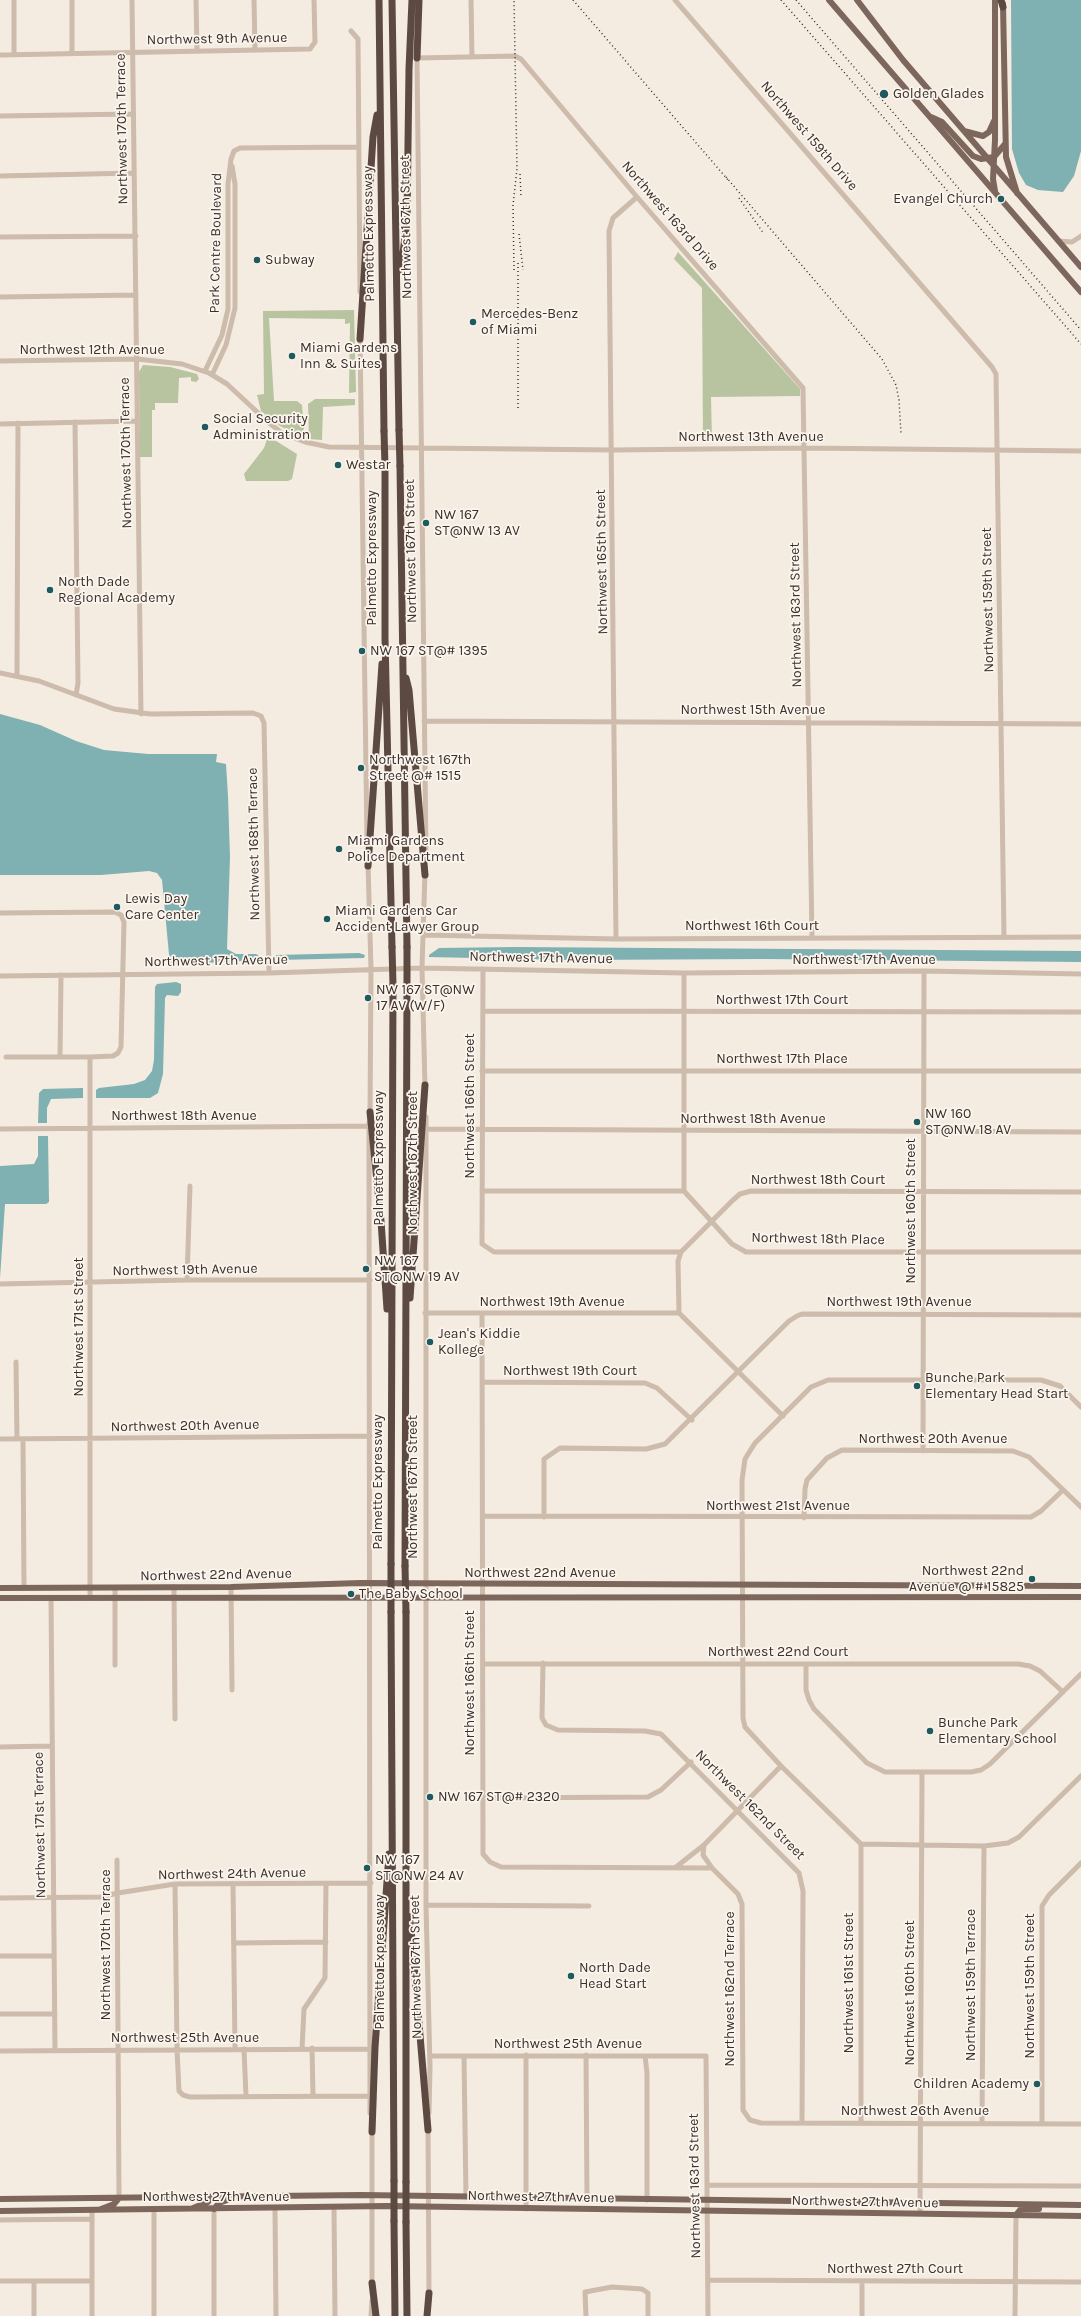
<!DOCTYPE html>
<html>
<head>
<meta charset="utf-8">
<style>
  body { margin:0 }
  canvas { display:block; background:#f4ebe1 }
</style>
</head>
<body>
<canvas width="1081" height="2316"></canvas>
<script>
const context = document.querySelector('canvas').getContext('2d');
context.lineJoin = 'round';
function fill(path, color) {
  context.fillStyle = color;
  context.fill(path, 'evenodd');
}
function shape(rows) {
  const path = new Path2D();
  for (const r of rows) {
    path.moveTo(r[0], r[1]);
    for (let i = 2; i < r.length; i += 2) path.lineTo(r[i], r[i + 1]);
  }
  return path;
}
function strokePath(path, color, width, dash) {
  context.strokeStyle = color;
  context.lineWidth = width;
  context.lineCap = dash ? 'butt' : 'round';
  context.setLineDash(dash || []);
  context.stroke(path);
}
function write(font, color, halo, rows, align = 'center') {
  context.font = font + ' Karla,sans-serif';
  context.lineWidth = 3.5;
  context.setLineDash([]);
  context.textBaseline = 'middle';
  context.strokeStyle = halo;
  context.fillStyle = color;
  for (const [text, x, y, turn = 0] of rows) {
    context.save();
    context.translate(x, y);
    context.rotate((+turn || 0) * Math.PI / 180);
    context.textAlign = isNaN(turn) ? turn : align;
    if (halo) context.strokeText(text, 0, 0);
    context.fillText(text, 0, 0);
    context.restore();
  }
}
fill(shape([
  [678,252,800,389,800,396,711,397,712,441,703,442,702,288,674,259],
  [354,310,356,392,349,393,350,323,345,324,345,319,269,318,274,401,297,401,302,405,304,429,299,436,280,426,261,411,257,395,264,394,263,311],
  [143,365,170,367,197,374,199,379,196,382,191,381,191,377,179,378,178,403,155,403,155,410,152,410,152,457,140,457,139,372],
  [315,399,355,399,355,405,323,407,322,440,309,439,308,404],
  [268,436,297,454,292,479,288,481,246,481,244,474,264,448]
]), '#b8c4a0');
fill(shape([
  [1011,0,1081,0,1081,151,1074,176,1063,192,1038,190,1026,185,1019,173,1012,149],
  [0,714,40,725,76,741,104,750,148,754,217,754,216,762,226,764,228,796,230,857,227,949,236,954,256,954,259,956,259,960,170,965,162,880,157,873,149,871,101,875,0,875],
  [515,947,1081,951,1081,962,764,959,567,960,429,957,429,955,439,948],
  [359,953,365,955,364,958,277,960,276,955],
  [176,982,181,984,181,992,178,996,167,995,165,998,163,1074,158,1093,150,1098,96,1098,96,1090,99,1088,134,1084,145,1080,152,1071,154,1060,155,987,157,984],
  [83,1088,83,1098,51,1099,47,1108,47,1123,38,1123,39,1093,43,1089],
  [38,1136,48,1136,49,1202,46,1204,5,1204,0,1278,0,1166,34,1164,38,1156]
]), '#7fb0b2');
strokePath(shape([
  [14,0,14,54],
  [72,0,72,53],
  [132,0,141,714],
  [196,0,197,50],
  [254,0,255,50],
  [471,0,472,57],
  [675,0,992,367,996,374,1004,937],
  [351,31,358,39,360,292],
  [0,55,310,49,315,42,314,0],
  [0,116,133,114],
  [0,176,134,173],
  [0,237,136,236],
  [1058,241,1072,242,1081,236],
  [0,297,136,295],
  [360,336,367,842],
  [0,361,137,359,182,364,209,373,227,384,268,422,282,433,305,442,329,447,613,450,804,448,1081,451],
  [205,371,222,335,228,309,228,184,231,159,234,151,240,148,359,147],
  [212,375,226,345,235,308,235,184,232,166],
  [75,422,78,683,76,695],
  [0,424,138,421],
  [0,673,39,681,114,709,150,714,253,713,261,716,264,723,269,973],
  [17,675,18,423],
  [424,721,1081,724],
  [426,858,417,58,515,56,521,59,637,197,803,388,812,938],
  [368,863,371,969,370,1115],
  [0,913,115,912,121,915,124,922,121,1047,118,1053,113,1056,90,1057,6,1057],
  [423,935,616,939,1081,937],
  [616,939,609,231,613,218,637,197],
  [483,969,482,1244,494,1252,681,1252],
  [684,973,684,1191,732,1244,746,1252,1081,1252],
  [0,976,269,973,422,968,684,973,924,971,1081,974],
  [483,1011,1081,1012],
  [60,1057,61,975],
  [90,1057,90,1597],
  [482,1071,1081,1071],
  [425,1087,422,968,425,872],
  [426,1117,426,1905,430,2067,429,2113],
  [369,1123,370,2113],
  [0,1129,368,1126],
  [426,1129,1081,1132],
  [482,1191,684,1191],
  [187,1280,190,1186],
  [0,1284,187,1280,370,1280],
  [425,1313,679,1313],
  [482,1315,483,1854,490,1862,501,1867,712,1868],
  [16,1362,17,1439],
  [483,1382,645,1383,657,1388,692,1420],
  [1081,1407,1060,1386,1041,1380,828,1380,811,1387,755,1443,745,1459,742,1480,743,1718,745,1727,781,1766,861,1844,984,1846,1008,1843,1019,1837,1081,1776],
  [783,1416,679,1313,678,1261,681,1252,733,1200,740,1194,751,1191,1081,1192],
  [0,1439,370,1436],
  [23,1439,24,1588],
  [923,1451,924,971],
  [483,1516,1031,1517,1041,1511,1063,1490],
  [544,1517,544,1459,560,1448,646,1449,665,1444,789,1321,797,1316,802,1314,1081,1315],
  [804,1518,805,1489,807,1480,827,1458,842,1450,1013,1451,1029,1457,1081,1507],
  [174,1587,175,1719],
  [231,1587,232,1690],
  [51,1598,55,2051],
  [543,1663,542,1718,546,1725,558,1730,645,1731,661,1734,799,1873,803,1891,802,2123],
  [484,1664,1018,1664,1030,1666,1040,1671,1063,1692],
  [806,1664,806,1690,809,1700,814,1709,867,1763,885,1772,971,1772,981,1770,990,1764,1081,1674],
  [115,1665,115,1588],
  [0,1747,51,1746],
  [482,1798,648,1797,661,1790,691,1762],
  [704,1845,703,1855,712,1868,738,1894,742,1904,743,2110,750,2120,761,2123,1081,2124],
  [117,1860,119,2198],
  [676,1867,704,1845,781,1766],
  [175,1884,177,2049,179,2091,183,2095,190,2097,369,2096],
  [233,1885,235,2049],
  [0,1898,101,1897,118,1893,175,1884,371,1883],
  [426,1905,589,1906],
  [234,1943,326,1942],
  [0,1956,54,1956],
  [0,2014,55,2014],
  [312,2048,313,2096],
  [244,2049,246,2096],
  [302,2049,304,2009,325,1978,326,1884],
  [0,2051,370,2049],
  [586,2055,587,2199],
  [430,2056,706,2056,708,2316],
  [464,2056,466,2197],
  [645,2056,647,2073,647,2200],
  [861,2123,861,1844],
  [982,2123,984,1846],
  [1042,2124,1042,1906,1049,1895,1081,1863],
  [428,2127,429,2295],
  [372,2129,372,2285],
  [707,2185,1081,2186],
  [275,2208,276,2316],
  [334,2208,335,2316],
  [154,2209,154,2316],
  [214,2209,214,2316],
  [526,2209,526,2055],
  [92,2210,92,2316],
  [920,2214,922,1773],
  [0,2220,92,2219],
  [708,2280,1081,2282],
  [0,2281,92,2281],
  [34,2281,34,2316],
  [862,2281,862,2316],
  [371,2316,372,2301],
  [586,2316,585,2292,612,2287,642,2289,648,2293,648,2316],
  [1015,2316,1016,2215]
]), '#cdbbac', 5);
strokePath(shape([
  [829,0,1081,292],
  [857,0,903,60,1081,267],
  [995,0,995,140,993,179,995,191],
  [1003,4,1006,157,1017,193],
  [931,117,942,122,973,156,981,159,994,157,1005,144],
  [964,131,983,136,989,132,994,121],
  [0,1588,231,1587,361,1583,1081,1586],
  [0,1598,1081,1597],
  [0,2199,362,2195,1081,2205],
  [193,2208,208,2202,211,2197],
  [101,2209,114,2204,119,2198],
  [214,2209,219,2203,233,2198],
  [0,2211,387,2206,1081,2216],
  [1016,2215,1021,2209,1039,2209]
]), '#7d675c', 6);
strokePath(shape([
  [379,0,384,431],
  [392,0,399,430],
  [1001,0,1003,7],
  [417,58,419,0],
  [401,270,407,220,409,69,412,0],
  [360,339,373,137,377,115],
  [400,466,407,947],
  [385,467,385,638,392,947],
  [406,678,409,690,425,875],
  [368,866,382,664],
  [370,1112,381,1221,387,1309],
  [410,1298,425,1085],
  [391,1564,393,985],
  [405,1566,407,985],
  [391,1612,394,2181],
  [406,1612,406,2182],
  [410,1917,428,2130],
  [372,2132,375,2047,389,1854],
  [394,2221,395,2316],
  [406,2222,407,2316],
  [372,2283,376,2316],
  [427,2316,429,2293]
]), '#5c4a42', 7);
strokePath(shape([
  [573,0,729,181],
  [781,0,1081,344],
  [796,0,1081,330],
  [520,174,521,196],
  [726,177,882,359,896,385,899,400,901,434],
  [739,198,764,234],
  [519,234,523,270],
  [518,263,518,408],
  [514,270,513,205,517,169,514,0]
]), '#3b302b', 1.5, [1, 3]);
strokePath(shape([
  [399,430,400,466],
  [384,431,385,467],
  [392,947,393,985],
  [407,947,407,985],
  [405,1566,406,1612],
  [391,1612,391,1564],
  [406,2182,406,2222],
  [394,2221,394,2181]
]), '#5c4a42', 7);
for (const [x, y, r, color] of [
  [884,94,5,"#1f5a5e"],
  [1001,199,4,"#1f5a5e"],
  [257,260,4,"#1f5a5e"],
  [473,322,4,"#1f5a5e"],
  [292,356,4,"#1f5a5e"],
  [205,427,4,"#1f5a5e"],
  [338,465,4,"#1f5a5e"],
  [426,523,4,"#1f5a5e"],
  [50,590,4,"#1f5a5e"],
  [362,651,4,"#1f5a5e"],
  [361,768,4,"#1f5a5e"],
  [339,849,4,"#1f5a5e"],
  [117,907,4,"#1f5a5e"],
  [327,919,4,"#1f5a5e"],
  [368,998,4,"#1f5a5e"],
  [917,1122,4,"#1f5a5e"],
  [366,1269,4,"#1f5a5e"],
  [430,1342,4,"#1f5a5e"],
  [917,1386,4,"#1f5a5e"],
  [1032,1579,4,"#1f5a5e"],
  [351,1594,4,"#1f5a5e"],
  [930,1731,4,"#1f5a5e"],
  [430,1797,4,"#1f5a5e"],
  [367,1868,4,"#1f5a5e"],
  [571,1976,4,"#1f5a5e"],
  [1037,2084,4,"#1f5a5e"]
]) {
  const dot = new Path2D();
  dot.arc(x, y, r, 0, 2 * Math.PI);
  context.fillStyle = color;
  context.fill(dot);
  strokePath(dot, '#fbf5ee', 1.5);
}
write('14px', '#3b302b', '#fbf5ee', [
  ["Northwest 9th Avenue",217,39,-1],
  ["Northwest 170th Terrace",122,129,-91],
  ["Northwest 159th Drive",809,136,49],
  ["Northwest 163rd Drive",670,216,49],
  ["Northwest 167th Street",406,227,-91],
  ["Palmetto Expressway",369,234,-91],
  ["Park Centre Boulevard",216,243,-89],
  ["Northwest 12th Avenue",92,350],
  ["Northwest 13th Avenue",751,437],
  ["Northwest 170th Terrace",126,453,-91],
  ["Northwest 167th Street",411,551,-91],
  ["Palmetto Expressway",372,558,-90],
  ["Northwest 165th Street",602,562,-91],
  ["Northwest 159th Street",988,600,-91],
  ["Northwest 163rd Street",796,615,-91],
  ["Northwest 15th Avenue",753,710],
  ["Northwest 168th Terrace",254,844,-91],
  ["Northwest 16th Court",752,926],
  ["Northwest 17th Avenue",541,958,1],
  ["Northwest 17th Avenue",864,960],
  ["Northwest 17th Avenue",216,961,-1],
  ["Northwest 17th Court",782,1000],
  ["Northwest 17th Place",782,1059],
  ["Northwest 166th Street",470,1106,-90],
  ["Northwest 18th Avenue",184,1116],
  ["Northwest 18th Avenue",753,1119],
  ["Palmetto Expressway",379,1158,-90],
  ["Northwest 167th Street",413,1163,-90],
  ["Northwest 18th Court",818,1180],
  ["Northwest 160th Street",911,1211,-90],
  ["Northwest 18th Place",818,1239,1],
  ["Northwest 19th Avenue",185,1270,-1],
  ["Northwest 19th Avenue",552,1302],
  ["Northwest 19th Avenue",899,1302],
  ["Northwest 171st Street",79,1327,-90],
  ["Northwest 19th Court",570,1371],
  ["Northwest 20th Avenue",185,1426,-1],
  ["Northwest 20th Avenue",933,1439],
  ["Palmetto Expressway",378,1482,-90],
  ["Northwest 167th Street",413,1487,-90],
  ["Northwest 21st Avenue",778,1506],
  ["Northwest 22nd Avenue",540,1573],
  ["Northwest 22nd Avenue",216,1575,-1],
  ["Northwest 22nd Court",778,1652],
  ["Northwest 166th Street",470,1683,-90],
  ["Northwest 162nd Street",750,1805,45],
  ["Northwest 171st Terrace",40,1825,-91],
  ["Northwest 24th Avenue",232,1874,-1],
  ["Northwest 170th Terrace",106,1945,-90],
  ["Palmetto Expressway",380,1962,-90],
  ["Northwest 167th Street",416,1967,-91],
  ["Northwest 161st Street",849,1983,-90],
  ["Northwest 159th Terrace",971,1985,-90],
  ["Northwest 159th Street",1030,1986,-90],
  ["Northwest 162nd Terrace",730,1989,-90],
  ["Northwest 160th Street",910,1993,-90],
  ["Northwest 25th Avenue",185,2038],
  ["Northwest 25th Avenue",568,2044],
  ["Northwest 26th Avenue",915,2111],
  ["Northwest 163rd Street",695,2186,-91],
  ["Northwest 27th Avenue",216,2197],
  ["Northwest 27th Avenue",541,2197,1],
  ["Northwest 27th Avenue",865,2202,1],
  ["Northwest 27th Court",895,2269]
]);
write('14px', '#3b302b', '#fbf5ee', [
  ["Golden Glades",893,94],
  ["Evangel Church",993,199,"right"],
  ["Subway",265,260],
  ["Mercedes-Benz",481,314],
  ["of Miami",481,330],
  ["Miami Gardens",300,348],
  ["Inn & Suites",300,364],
  ["Social Security",213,419],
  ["Administration",213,435],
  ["Westar",346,465],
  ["NW 167",434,515],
  ["ST@NW 13 AV",434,531],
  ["North Dade",58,582],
  ["Regional Academy",58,598],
  ["NW 167 ST@# 1395",370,651],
  ["Northwest 167th",369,760],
  ["Street @# 1515",369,776],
  ["Miami Gardens",347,841],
  ["Police Department",347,857],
  ["Lewis Day",125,899],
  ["Care Center",125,915],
  ["Miami Gardens Car",335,911],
  ["Accident Lawyer Group",335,927],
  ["NW 167 ST@NW",376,990],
  ["17 AV (W/F)",376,1006],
  ["NW 160",925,1114],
  ["ST@NW 18 AV",925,1130],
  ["NW 167",374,1261],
  ["ST@NW 19 AV",374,1277],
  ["Jean's Kiddie",438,1334],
  ["Kollege",438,1350],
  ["Bunche Park",925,1378],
  ["Elementary Head Start",925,1394],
  ["Northwest 22nd",1024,1571,"right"],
  ["Avenue @ # 15825",1024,1587,"right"],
  ["The Baby School",359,1594],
  ["Bunche Park",938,1723],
  ["Elementary School",938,1739],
  ["NW 167 ST@# 2320",438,1797],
  ["NW 167",375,1860],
  ["ST@NW 24 AV",375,1876],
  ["North Dade",579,1968],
  ["Head Start",579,1984],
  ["Children Academy",1029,2084,"right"]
], 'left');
</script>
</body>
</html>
